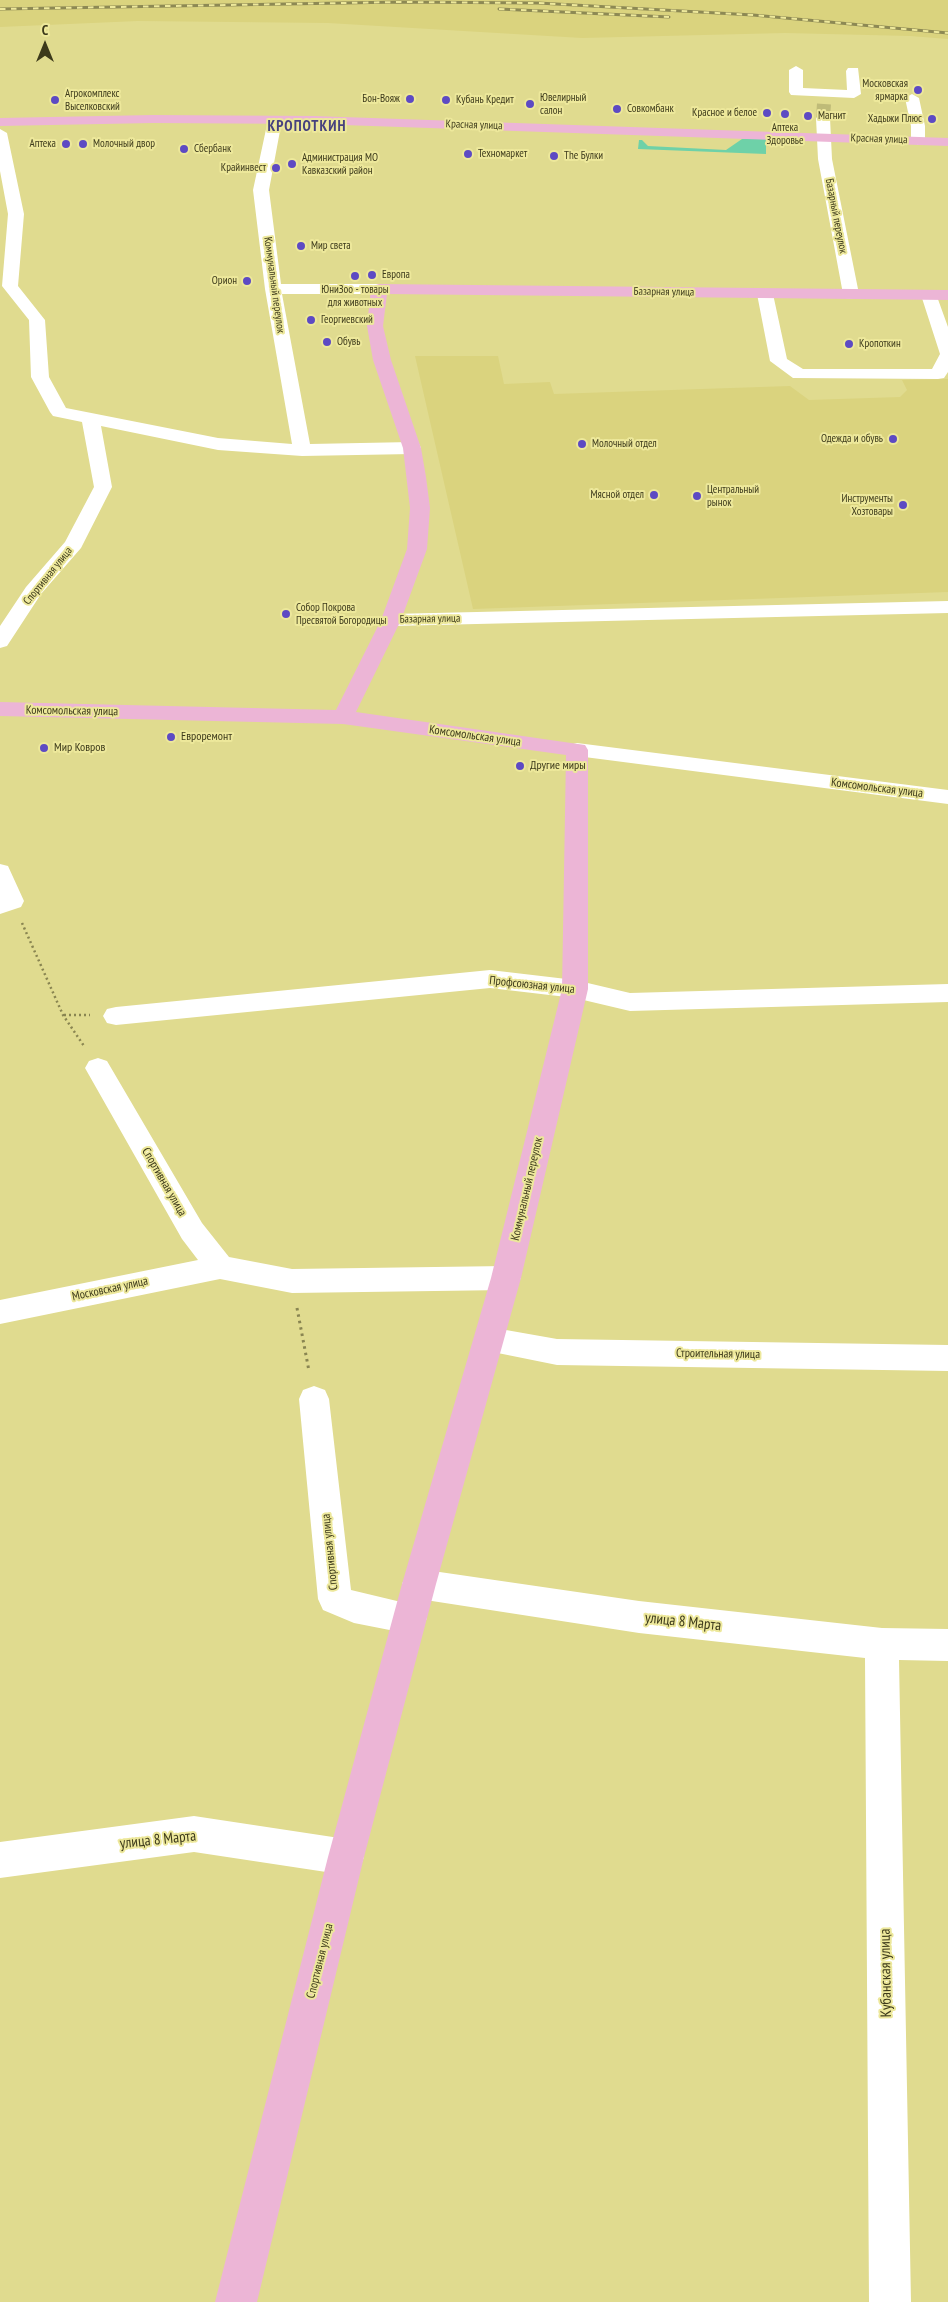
<!DOCTYPE html>
<html>
<head>
<meta charset="utf-8">
<style>
  body { margin:0 }
  #map { position:relative; width:948px; height:2302px; overflow:hidden; background:#e0db8f; font-family:"PT Sans Narrow",sans-serif }
  canvas { display:block }
  .north { position:absolute; left:20px; top:20px; width:50px; height:50px; -webkit-text-stroke:4px #ede89b; paint-order:stroke; rotate:0deg; font-size:14px; font-weight:700; line-height:20px; text-align:center; color:#3d3a1b }
  .north::after { content:''; display:block; margin:auto; width:18px; height:22px; background:#3d3a1b; clip-path:polygon(50% 0,100% 100%,50% 72%,0 100%) }
</style>
</head>
<body>
<div id="map">
<canvas width="948" height="2302"></canvas>
<div class="north">С</div>
</div>
<script>
const context = document.querySelector('canvas').getContext('2d');
context.lineJoin = 'round';
function fill(path, color) {
  context.fillStyle = color;
  context.fill(path, 'evenodd');
}
function shape(rows) {
  const path = new Path2D();
  for (const r of rows) {
    path.moveTo(r[0], r[1]);
    for (let i = 2; i < r.length; i += 2) path.lineTo(r[i], r[i + 1]);
  }
  return path;
}
function strokePath(path, color, width, dash) {
  context.strokeStyle = color;
  context.lineWidth = width;
  context.lineCap = dash ? 'butt' : 'round';
  context.setLineDash(dash || []);
  context.stroke(path);
}
function write(font, color, halo, rows, align = 'center') {
  context.font = font + ' "PT Sans Narrow",sans-serif';
  context.lineWidth = 4;
  context.setLineDash([]);
  context.textBaseline = 'middle';
  context.strokeStyle = halo;
  context.fillStyle = color;
  for (const [text, x, y, turn = 0] of rows) {
    context.save();
    context.translate(x, y);
    context.rotate((+turn || 0) * Math.PI / 180);
    context.textAlign = isNaN(turn) ? turn : align;
    if (halo) context.strokeText(text, 0, 0);
    context.fillText(text, 0, 0);
    context.restore();
  }
}
fill(shape([
  [0,0,948,0,948,39,910,36,785,33,582,38,328,23,138,21,0,27],
  [415,356,498,356,504,384,550,382,554,394,790,386,809,400,900,397,907,390,902,380,948,379,948,592,473,609]
]), '#dad37e');
fill(shape([
  [742,139,766,139,766,154,638,149,639,140,642,140,648,146,726,150]
]), '#6ed1a8');
strokePath(shape([
  [823,118,824,104]
]), '#bfbb78', 14, [14, 8]);
strokePath(shape([
  [22,923,63,1015,84,1046],
  [64,1015,90,1015]
]), '#898551', 2.5, [2, 3]);
strokePath(shape([
  [297,1308,309,1371]
]), '#898551', 3, [2.5, 4]);
fill(shape([
  [796,66,803,70,803,88,847,90,846,71,848,68,858,68,861,94,854,98,791,95,789,92,789,70,796,66],
  [912,94,919,98,925,126,925,141,918,145,911,141,911,126,905,98,912,94],
  [823,114,830,118,832,159,859,294,857,298,851,299,845,298,843,294,818,159,816,118,823,114],
  [275,116,282,120,269,190,281,284,379,284,385,286,387,289,385,292,379,294,282,294,310,444,412,442,419,444,421,448,419,452,412,454,302,456,218,450,101,426,112,487,81,548,41,594,7,646,0,648,0,626,26,587,65,542,94,487,82,422,53,416,50,412,31,377,29,320,2,286,8,214,0,171,0,129,7,133,24,214,18,286,45,320,49,377,66,408,218,438,292,444,265,289,253,190,268,120,275,116],
  [765,289,771,290,773,294,787,359,803,369,932,369,940,354,921,295,923,291,929,290,935,291,948,327,948,372,944,378,938,379,793,378,770,361,757,294,759,290,765,289],
  [948,601,948,613,391,626,384,624,381,620,384,616,391,614,948,601],
  [577,743,948,790,948,804,569,755,566,750,569,745,577,743],
  [0,864,8,866,24,901,21,907,0,914,0,864],
  [490,970,575,980,630,993,948,984,948,1002,630,1011,575,998,490,988,116,1025,107,1023,103,1016,107,1009,116,1007,490,970],
  [98,1058,107,1061,202,1223,229,1257,292,1269,506,1266,516,1270,521,1278,516,1286,506,1290,292,1293,220,1279,0,1324,0,1300,198,1260,182,1239,85,1068,89,1061,98,1058],
  [489,1327,557,1339,948,1345,948,1371,557,1365,478,1349,474,1340,478,1331,489,1327],
  [314,1386,325,1390,329,1399,351,1590,422,1607,427,1618,422,1629,410,1634,354,1623,323,1610,318,1599,299,1399,303,1390,314,1386],
  [419,1569,639,1601,882,1628,948,1629,948,1661,899,1660,911,2302,869,2302,865,1658,639,1633,419,1599,407,1595,402,1584,407,1573,419,1569],
  [194,1816,346,1839,359,1844,364,1857,359,1870,346,1875,194,1852,0,1878,0,1842,194,1816]
]), '#fff');
fill(shape([
  [153,115,314,116,948,138,948,146,314,124,153,123,0,126,0,118,153,115],
  [379,284,948,290,948,300,387,294,383,326,391,360,421,448,426,477,430,508,427,549,401,620,356,712,585,745,588,750,588,989,521,1278,436,1584,364,1857,257,2302,215,2302,328,1857,402,1584,491,1278,562,989,566,755,343,724,0,716,0,702,336,710,381,620,407,549,410,508,403,448,373,360,367,326,371,289,373,286,379,284]
]), '#ecb5d6');
const rail = shape([
  [0,9,400,2,538,3,753,15,948,33],
  [499,9,669,17]
]);
strokePath(rail, '#8d8954', 3);
strokePath(rail, '#ede89b', 2, [5.5]);
for (const [x, y, r, color] of [
  [918,90,5,"#5d4ac3"],
  [410,99,5,"#5d4ac3"],
  [55,100,5,"#5d4ac3"],
  [446,100,5,"#5d4ac3"],
  [530,104,5,"#5d4ac3"],
  [617,109,5,"#5d4ac3"],
  [767,113,5,"#5d4ac3"],
  [785,114,5,"#5d4ac3"],
  [808,116,5,"#5d4ac3"],
  [932,119,5,"#5d4ac3"],
  [66,144,5,"#5d4ac3"],
  [83,144,5,"#5d4ac3"],
  [184,149,5,"#5d4ac3"],
  [468,154,5,"#5d4ac3"],
  [554,156,5,"#5d4ac3"],
  [292,164,5,"#5d4ac3"],
  [276,168,5,"#5d4ac3"],
  [301,246,5,"#5d4ac3"],
  [372,275,5,"#5d4ac3"],
  [355,276,5,"#5d4ac3"],
  [247,281,5,"#5d4ac3"],
  [311,320,5,"#5d4ac3"],
  [327,342,5,"#5d4ac3"],
  [849,344,5,"#5d4ac3"],
  [893,439,5,"#5d4ac3"],
  [582,444,5,"#5d4ac3"],
  [654,495,5,"#5d4ac3"],
  [697,496,5,"#5d4ac3"],
  [903,505,5,"#5d4ac3"],
  [286,614,5,"#5d4ac3"],
  [171,737,5,"#5d4ac3"],
  [44,748,5,"#5d4ac3"],
  [520,766,5,"#5d4ac3"]
]) {
  const dot = new Path2D();
  dot.arc(x, y, r, 0, 2 * Math.PI);
  context.fillStyle = color;
  context.fill(dot);
  strokePath(dot, '#ede89b', 2);
}
write('11px', '#3d3a1b', '#ede89b', [
  ["Московская",908,84,"right"],
  ["ярмарка",908,97,"right"],
  ["Агрокомплекс",65,94],
  ["Выселковский",65,107],
  ["Ювелирный",540,98],
  ["салон",540,111],
  ["Бон-Вояж",400,99,"right"],
  ["Кубань Кредит",456,100],
  ["Совкомбанк",627,109],
  ["Красное и белое",757,113,"right"],
  ["Магнит",818,116],
  ["Хадыжи Плюс",922,119,"right"],
  ["Аптека",785,128,"center"],
  ["Здоровье",785,141,"center"],
  ["Аптека",56,144,"right"],
  ["Молочный двор",93,144],
  ["Сбербанк",194,149],
  ["Техномаркет",478,154],
  ["The Булки",564,156],
  ["Администрация МО",302,158],
  ["Кавказский район",302,171],
  ["Крайинвест",266,168,"right"],
  ["Мир света",311,246],
  ["Европа",382,275],
  ["Орион",237,281,"right"],
  ["ЮниЗоо - товары",355,290,"center"],
  ["для животных",355,303,"center"],
  ["Георгиевский",321,320],
  ["Обувь",337,342],
  ["Кропоткин",859,344],
  ["Одежда и обувь",883,439,"right"],
  ["Молочный отдел",592,444],
  ["Центральный",707,490],
  ["рынок",707,503],
  ["Мясной отдел",644,495,"right"],
  ["Инструменты",893,499,"right"],
  ["Хозтовары",893,512,"right"],
  ["Собор Покрова",296,608],
  ["Пресвятой Богородицы",296,621]
], 'left');
write('11px', '#3d3a1b', '#ede89b', [
  ["Красная улица",474,125,2],
  ["Красная улица",879,139,2],
  ["Базарный переулок",836,216,79],
  ["Коммунальный переулок",274,285,82],
  ["Базарная улица",664,292,1],
  ["Спортивная улица",48,576,-51],
  ["Базарная улица",430,619,-1]
]);
write('12px', '#3d3a1b', '#ede89b', [
  ["Комсомольская улица",72,711,1],
  ["Комсомольская улица",475,736,8],
  ["Комсомольская улица",877,788,7],
  ["Профсоюзная улица",532,985,6],
  ["Спортивная улица",164,1182,60],
  ["Коммунальный переулок",527,1189,-77],
  ["Московская улица",110,1289,-12],
  ["Строительная улица",718,1354,1],
  ["Спортивная улица",330,1552,-96],
  ["Спортивная улица",320,1961,-76]
]);
write('12px', '#3d3a1b', '#ede89b', [
  ["Евроремонт",181,737],
  ["Мир Ковров",54,748],
  ["Другие миры",530,766]
], 'left');
context.letterSpacing = '1px';
write('bold 15px', '#46417e', '#ede89b', [
  ["КРОПОТКИН",307,127]
]);
context.letterSpacing = '0px';
write('15px', '#3d3a1b', '#ede89b', [
  ["улица 8 Марта",683,1622,6],
  ["улица 8 Марта",158,1840,-6],
  ["Кубанская улица",886,1973,-91]
]);
</script>
</body>
</html>
